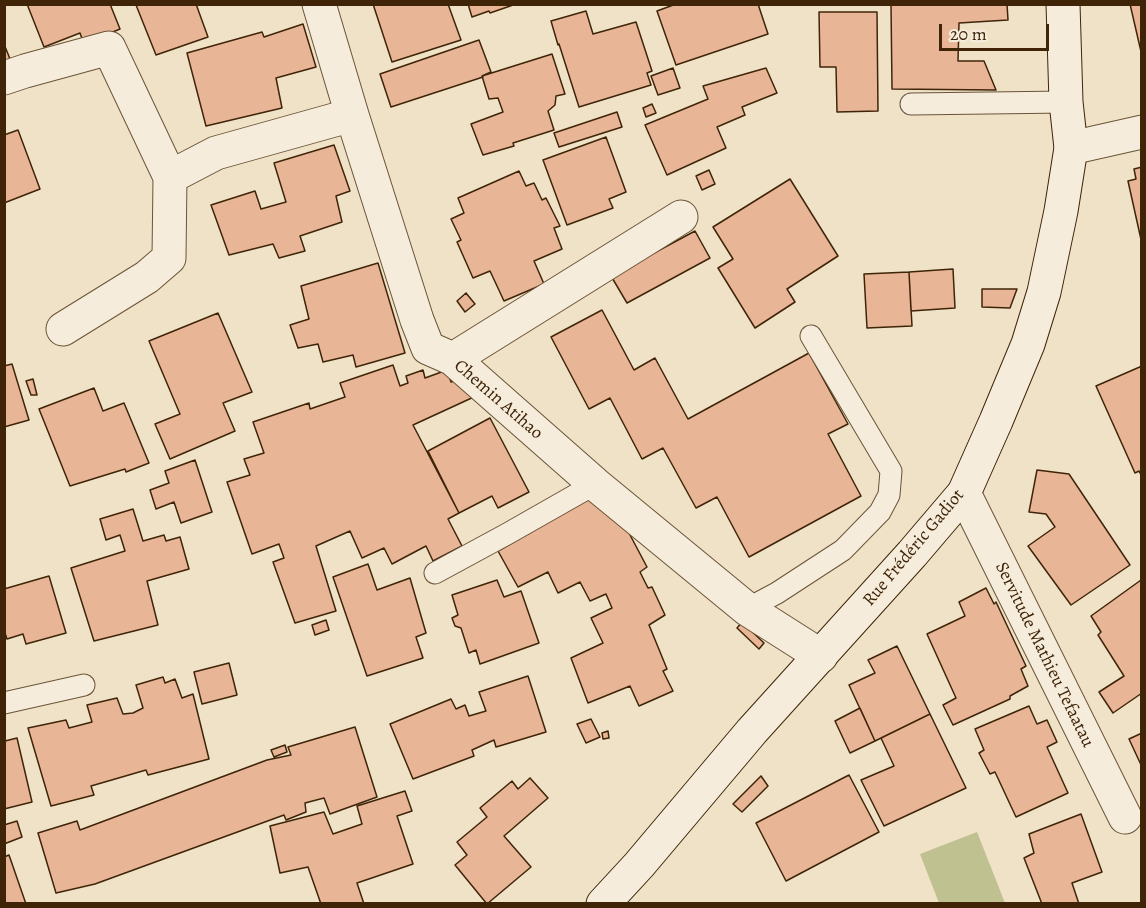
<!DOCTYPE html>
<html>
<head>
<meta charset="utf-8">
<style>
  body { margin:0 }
  #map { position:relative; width:1146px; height:908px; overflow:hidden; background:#efe2c7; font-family:Alegreya,serif }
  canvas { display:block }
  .frame { position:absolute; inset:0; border:6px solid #3f2408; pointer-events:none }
  .scale { position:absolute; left:939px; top:24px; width:110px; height:27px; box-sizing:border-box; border:3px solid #3f2408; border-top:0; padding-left:8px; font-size:18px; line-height:21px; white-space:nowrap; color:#3f2408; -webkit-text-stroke:4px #f5ecdb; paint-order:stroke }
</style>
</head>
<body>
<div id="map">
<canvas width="1146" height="908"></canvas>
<div class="frame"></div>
<div class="scale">20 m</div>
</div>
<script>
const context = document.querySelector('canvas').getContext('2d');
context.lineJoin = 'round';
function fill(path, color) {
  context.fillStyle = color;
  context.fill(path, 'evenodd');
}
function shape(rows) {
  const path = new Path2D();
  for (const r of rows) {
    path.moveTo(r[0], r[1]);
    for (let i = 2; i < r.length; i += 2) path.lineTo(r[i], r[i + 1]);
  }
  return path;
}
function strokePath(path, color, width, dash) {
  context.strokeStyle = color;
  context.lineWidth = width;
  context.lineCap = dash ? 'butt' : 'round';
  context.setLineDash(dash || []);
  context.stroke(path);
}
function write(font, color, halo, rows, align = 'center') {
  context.font = font + ' Alegreya,serif';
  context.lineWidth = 4.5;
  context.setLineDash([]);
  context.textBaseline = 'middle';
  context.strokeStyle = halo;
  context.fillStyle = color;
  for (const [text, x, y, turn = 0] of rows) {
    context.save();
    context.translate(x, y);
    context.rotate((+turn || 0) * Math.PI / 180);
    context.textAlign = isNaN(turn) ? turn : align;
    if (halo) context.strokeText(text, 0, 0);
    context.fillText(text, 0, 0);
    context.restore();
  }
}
fill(shape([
  [977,832,1005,903,939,903,920,854]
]), '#c0c191');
const building = shape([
  [27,4,110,4,120,29,84,44,80,33,44,47,27,4],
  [196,4,208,37,156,55,136,5,196,4],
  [373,4,448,4,461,40,392,62,373,4],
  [468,4,516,4,490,13,489,11,472,17,468,4],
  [676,4,758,4,768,34,676,65,657,11,676,4],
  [891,4,1007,4,1008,20,959,23,958,61,984,61,996,90,892,89,891,4],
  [1130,4,1142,4,1142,56,1130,4],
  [586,11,593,34,636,22,652,71,647,73,651,85,579,107,559,44,558,45,551,21,586,11],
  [819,12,877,12,878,111,837,112,836,67,820,67,819,12],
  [303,24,316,67,276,78,282,108,206,126,187,53,262,32,264,37,303,24],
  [479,40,491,72,482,76,483,77,391,107,380,74,479,40],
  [4,44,10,59,4,61,4,44],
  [552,54,565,94,556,96,555,105,548,111,554,130,513,143,514,146,483,155,471,124,503,112,498,98,489,99,482,76,552,54],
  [673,68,680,88,658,95,651,76,673,68],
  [766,68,777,93,742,107,745,115,717,127,726,148,667,175,645,125,708,99,703,86,766,68],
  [652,104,656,113,646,117,643,108,652,104],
  [617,112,622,127,559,147,554,133,617,112],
  [18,130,40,189,4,203,4,135,18,130],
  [606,137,626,192,609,199,613,208,567,225,543,160,606,137],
  [334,145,350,191,336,196,342,222,300,236,305,251,279,258,273,244,229,255,211,205,255,191,261,209,286,202,274,163,334,145],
  [1142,167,1142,244,1128,181,1136,179,1134,169,1142,167],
  [709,170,715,184,702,190,696,176,709,170],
  [519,171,526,186,534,183,542,200,546,198,560,226,554,228,562,249,534,261,544,284,504,301,490,271,473,278,457,242,461,240,451,219,464,213,458,198,519,171],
  [790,179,838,256,787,289,795,302,755,328,718,268,733,259,713,227,790,179],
  [695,231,710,258,627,303,611,276,695,231],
  [378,263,405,353,356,367,353,355,323,362,318,344,298,348,290,325,309,319,301,286,378,263],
  [953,269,955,308,911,311,909,272,953,269],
  [909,272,912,326,867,328,864,274,909,272],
  [982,289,1017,289,1010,308,982,307,982,289],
  [466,293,475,304,465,312,457,301,466,293],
  [602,310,634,370,655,358,688,419,809,353,848,424,828,434,861,496,749,557,717,497,696,508,663,448,642,459,610,398,589,409,551,337,602,310],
  [218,313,252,392,223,403,235,431,170,459,155,424,180,414,149,341,218,313],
  [12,364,29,420,4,427,4,366,12,364],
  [393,365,400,386,408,383,406,376,423,370,425,378,447,370,451,382,469,376,476,396,413,425,459,513,448,519,462,546,433,561,426,546,392,564,384,548,362,558,350,531,316,546,336,611,295,623,273,562,284,558,279,544,252,554,227,482,250,475,244,459,264,453,253,422,309,403,310,409,345,397,340,383,393,365],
  [1142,366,1142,477,1139,471,1135,473,1096,386,1142,366],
  [33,379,37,395,31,395,26,381,33,379],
  [94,388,103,411,124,403,149,463,126,472,125,469,70,486,39,409,94,388],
  [490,418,529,492,498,508,492,496,459,513,428,451,490,418],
  [195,460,212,512,181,523,174,502,156,509,150,490,169,483,165,471,195,460],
  [1037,470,1069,474,1130,565,1071,605,1028,546,1055,527,1046,514,1029,512,1037,470],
  [596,494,620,516,647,567,640,572,648,588,652,587,665,615,649,625,667,669,663,671,673,691,639,706,630,686,588,703,571,658,603,643,591,618,612,608,606,594,590,601,580,582,558,593,548,572,518,587,498,551,596,494],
  [133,509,143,541,164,535,166,541,180,537,189,569,147,581,158,625,94,641,71,568,125,551,120,535,106,540,100,519,133,509],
  [368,564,377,590,410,578,426,633,416,637,423,658,367,676,333,577,368,564],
  [49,576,66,633,26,644,23,634,7,639,4,630,4,589,49,576],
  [497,580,504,597,521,591,539,643,480,664,476,650,469,653,461,628,455,626,452,618,458,615,452,595,497,580],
  [1141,580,1142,693,1113,713,1099,692,1124,676,1098,635,1101,632,1091,616,1141,580],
  [986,588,994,604,996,602,1026,666,1021,669,1028,686,1010,696,1010,699,953,725,943,705,956,698,927,634,965,616,959,602,986,588],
  [326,620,329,630,315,635,312,625,326,620],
  [742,622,764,643,759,649,737,628,742,622],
  [897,646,930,714,875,741,849,685,875,673,868,660,897,646],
  [229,663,237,695,202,704,194,672,229,663],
  [528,676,546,732,496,747,494,740,472,750,474,756,413,779,390,724,451,699,456,709,465,705,469,716,486,711,479,692,528,676],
  [163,677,165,683,175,679,182,698,193,694,209,759,148,775,146,770,91,786,94,795,51,806,28,728,66,720,69,728,92,722,87,705,117,698,123,714,133,713,143,708,136,685,163,677],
  [1029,706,1037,724,1047,720,1057,742,1047,747,1068,793,1016,817,995,772,990,774,979,753,984,750,975,729,1029,706],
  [860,708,875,741,850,753,835,721,860,708],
  [930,714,966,788,884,826,861,780,894,766,881,738,930,714],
  [591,719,600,737,586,743,577,724,591,719],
  [355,727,377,797,330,814,324,798,305,803,306,812,286,820,284,815,95,884,56,893,38,833,77,821,80,830,267,760,291,755,288,747,355,727],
  [608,731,609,738,603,739,602,733,608,731],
  [1142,733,1142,767,1129,739,1142,733],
  [17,738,32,802,4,809,4,739,5,741,17,738],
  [285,745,287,752,274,757,271,750,285,745],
  [849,775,879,832,786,881,756,823,849,775],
  [761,776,768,786,742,812,733,804,761,776],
  [530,778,548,798,504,836,531,867,487,904,455,865,467,855,457,842,487,817,480,808,512,781,518,789,530,778],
  [405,791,412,811,397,816,413,864,357,883,364,904,321,904,308,867,280,873,270,826,324,812,333,834,362,824,357,806,405,791],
  [1081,814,1102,872,1072,883,1079,904,1042,904,1024,858,1034,853,1029,834,1081,814],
  [17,821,22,837,4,844,4,825,17,821],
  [9,855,26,904,4,904,4,857,9,855]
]);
fill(building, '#e8b696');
strokePath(building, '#3f2408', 1.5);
const service = shape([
  [911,104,1066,102],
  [435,573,507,534,595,484],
  [747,609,777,593,843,550,880,512,889,495,891,471,811,336],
  [4,703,84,685]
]);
const minor = shape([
  [319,4,352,115,417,320,428,348,453,359,595,484,747,609,821,656],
  [4,78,25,71,109,48,170,177],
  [1071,148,1142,132],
  [63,329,147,277,169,258,170,177,216,153,352,115],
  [453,359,681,217],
  [964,493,1125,817]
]);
const secondary = shape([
  [603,904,639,865,752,731,912,554,964,493,996,421,1028,344,1044,292,1061,211,1071,148,1066,102,1063,4]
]);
strokePath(service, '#6b5438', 23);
strokePath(minor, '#6b5438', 35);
strokePath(secondary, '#3f2408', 35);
strokePath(service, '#f5ecdb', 21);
strokePath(minor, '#f5ecdb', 33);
strokePath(secondary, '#f5ecdb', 33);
write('18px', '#3f2408', '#f5ecdb', [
  ["Chemin Atihao",498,400,41],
  ["Rue Frédéric Gadiot",914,548,-50],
  ["Servitude Mathieu Tefaatau",1044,655,64]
]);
</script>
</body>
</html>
